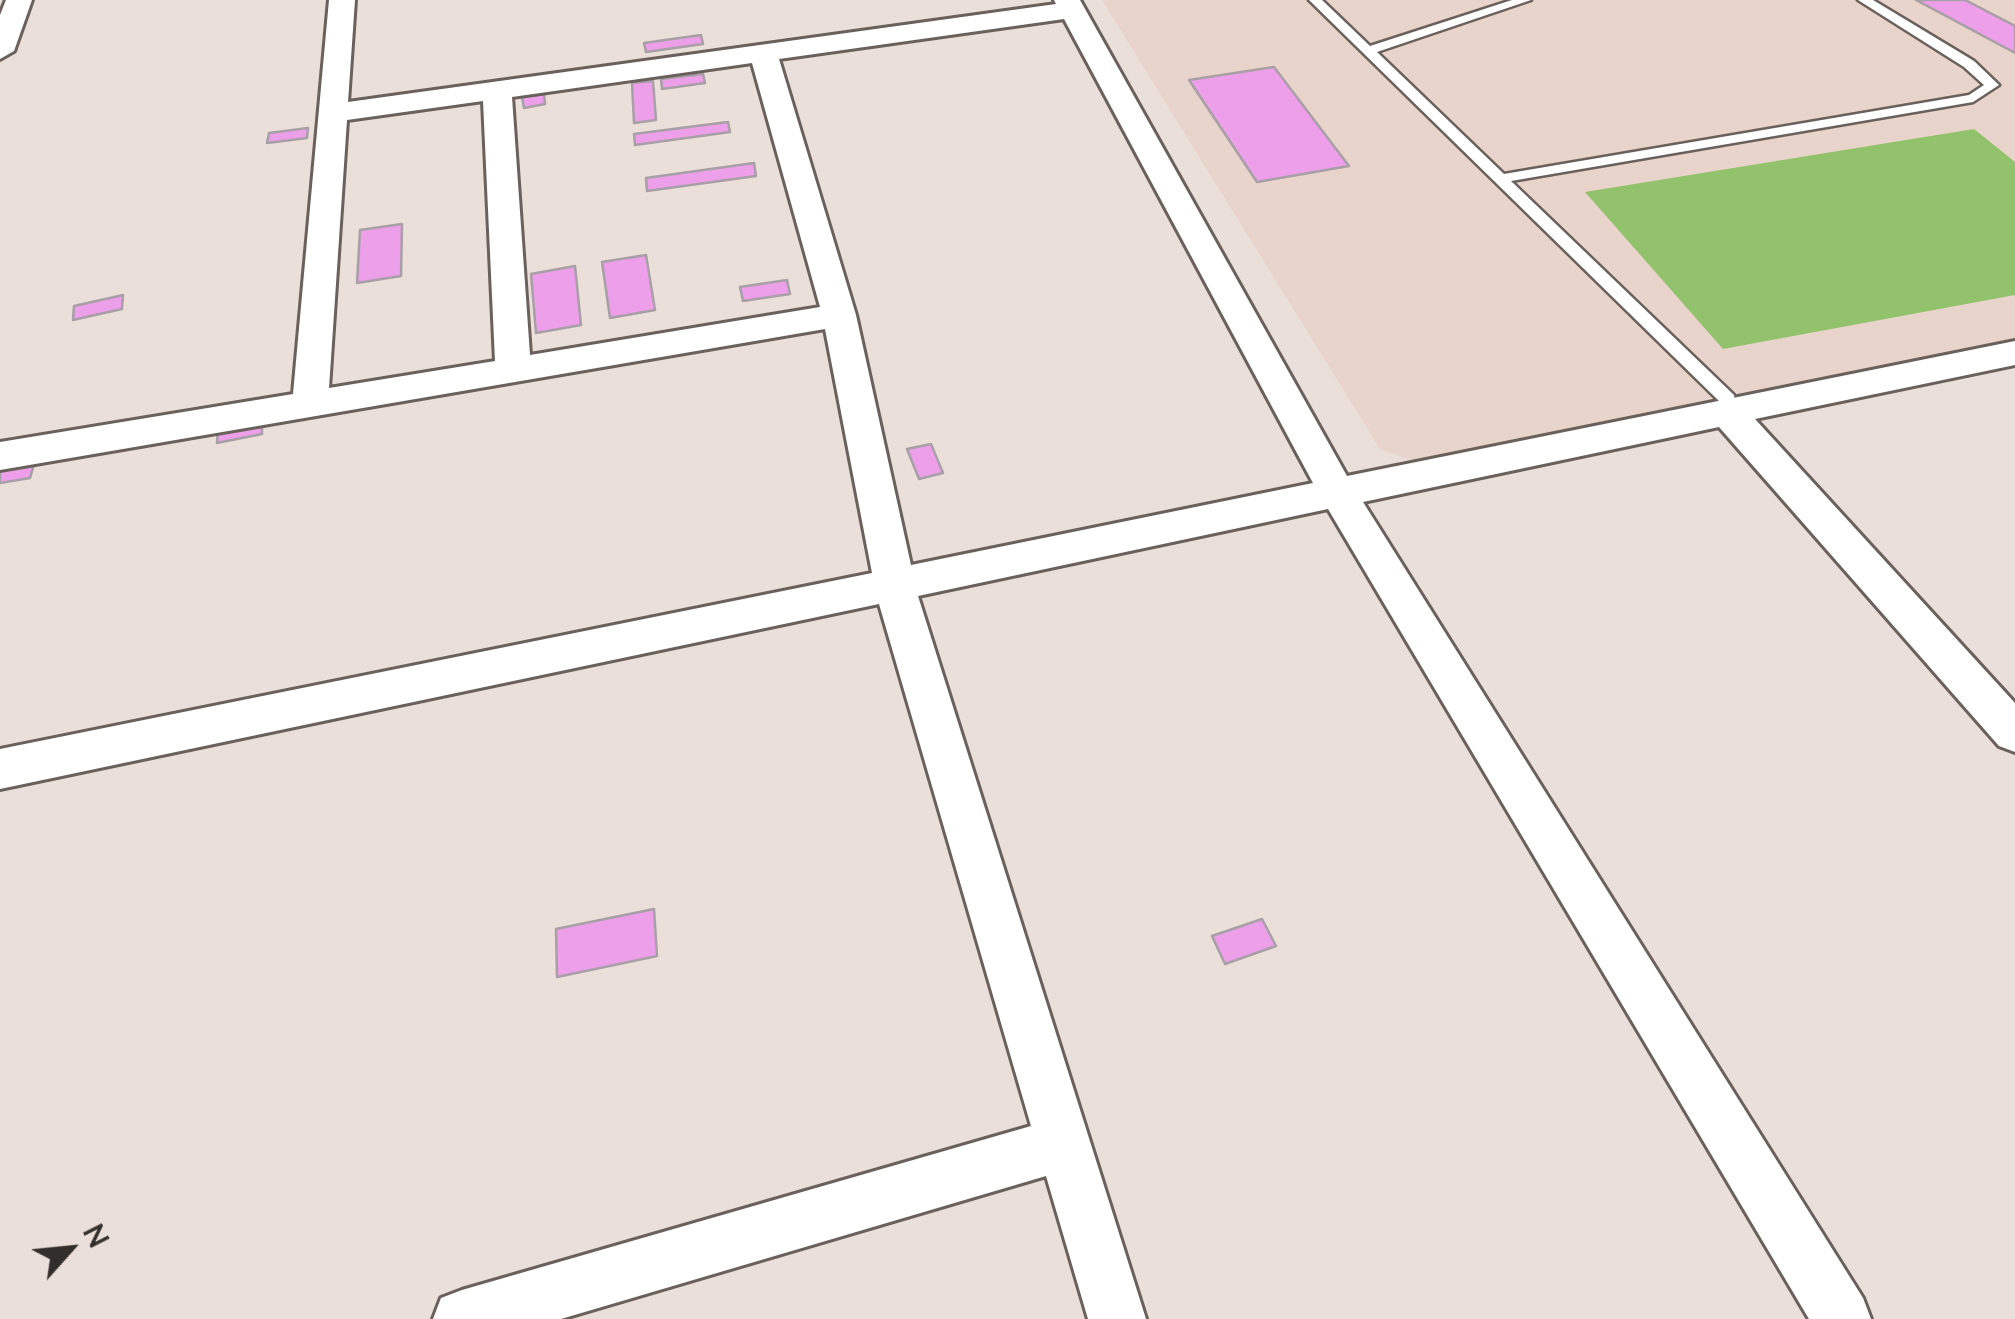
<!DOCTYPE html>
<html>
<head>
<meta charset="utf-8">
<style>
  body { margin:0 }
  #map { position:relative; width:2015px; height:1319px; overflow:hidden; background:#ebdfd9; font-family:Lato,sans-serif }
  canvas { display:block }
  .north { position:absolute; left:20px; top:1199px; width:100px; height:100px; -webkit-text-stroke:8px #ebdfd9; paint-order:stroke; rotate:63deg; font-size:28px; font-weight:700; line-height:40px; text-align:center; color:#322e2b }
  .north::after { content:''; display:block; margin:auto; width:35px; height:45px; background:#322e2b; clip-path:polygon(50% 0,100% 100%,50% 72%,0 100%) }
</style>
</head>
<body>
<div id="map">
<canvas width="2015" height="1319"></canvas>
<div class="north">N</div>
</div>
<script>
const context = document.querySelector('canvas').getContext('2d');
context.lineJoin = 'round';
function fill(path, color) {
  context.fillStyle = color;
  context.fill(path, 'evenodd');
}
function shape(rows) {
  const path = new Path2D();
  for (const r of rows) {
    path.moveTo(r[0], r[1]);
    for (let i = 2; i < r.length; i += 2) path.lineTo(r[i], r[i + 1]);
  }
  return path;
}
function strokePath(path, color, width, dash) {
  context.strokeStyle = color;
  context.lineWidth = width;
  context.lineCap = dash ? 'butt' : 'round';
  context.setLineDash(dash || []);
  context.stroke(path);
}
fill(shape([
  [1102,0,2015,0,2015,338,1423,464,1380,449]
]), '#e8d4ca');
fill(shape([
  [1974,129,2015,162,2015,295,1723,349,1585,192]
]), '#93c26c');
const building = shape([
  [1916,0,1965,0,2015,26,2015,53,1916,0],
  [701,35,703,44,646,52,644,43,701,35],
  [1274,67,1349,166,1257,182,1189,80,1274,67],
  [703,74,705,83,662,89,661,79,703,74],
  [653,81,656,120,634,123,632,83,653,81],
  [544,94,545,104,524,108,522,97,544,94],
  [728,122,730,132,635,145,634,134,728,122],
  [308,128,307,138,267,143,269,133,308,128],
  [754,163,756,176,647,191,646,178,754,163],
  [402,224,401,276,357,283,360,230,402,224],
  [646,255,655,310,610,318,602,262,646,255],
  [575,266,581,325,536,333,531,274,575,266],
  [787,280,790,294,743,301,740,287,787,280],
  [123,295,122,309,73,320,74,306,123,295],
  [262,420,262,434,217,443,218,430,262,420],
  [931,444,943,473,919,479,907,449,931,444],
  [35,461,30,478,0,483,0,467,35,461],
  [654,909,657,956,557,977,556,929,654,909],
  [1262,919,1276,946,1225,964,1212,936,1262,919]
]);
fill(building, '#eda0e9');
strokePath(building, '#a89fa7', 2.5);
const service = shape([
  [1309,0,1322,0,1370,46,1512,0,1531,0,1377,52,1504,174,1969,95,1984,85,1964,67,1858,0,1873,0,1974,61,1999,85,1973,102,1511,181,1734,395,1737,413,1728,419,1719,413,1719,401,1309,0]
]);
const minor = shape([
  [6,0,32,0,14,51,0,59,0,15,6,0],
  [329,0,355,0,348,102,1056,4,1054,0,1080,0,1347,476,2015,341,2015,365,1755,419,2015,703,2015,752,1999,746,1719,427,1363,502,1863,1298,1871,1319,1809,1319,1328,509,918,596,1146,1319,1088,1319,1046,1176,561,1319,433,1319,441,1298,462,1290,1031,1126,879,604,0,789,0,749,872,573,825,329,0,470,0,442,293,394,329,0],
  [1064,19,1313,483,911,565,856,315,779,59,1064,19],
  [752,63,820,307,530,355,512,97,752,63],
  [483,101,495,361,329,388,347,120,483,101]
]);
strokePath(service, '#6b615c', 5);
strokePath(minor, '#6b615c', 6);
fill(service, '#fff');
fill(minor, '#fff');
</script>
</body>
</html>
